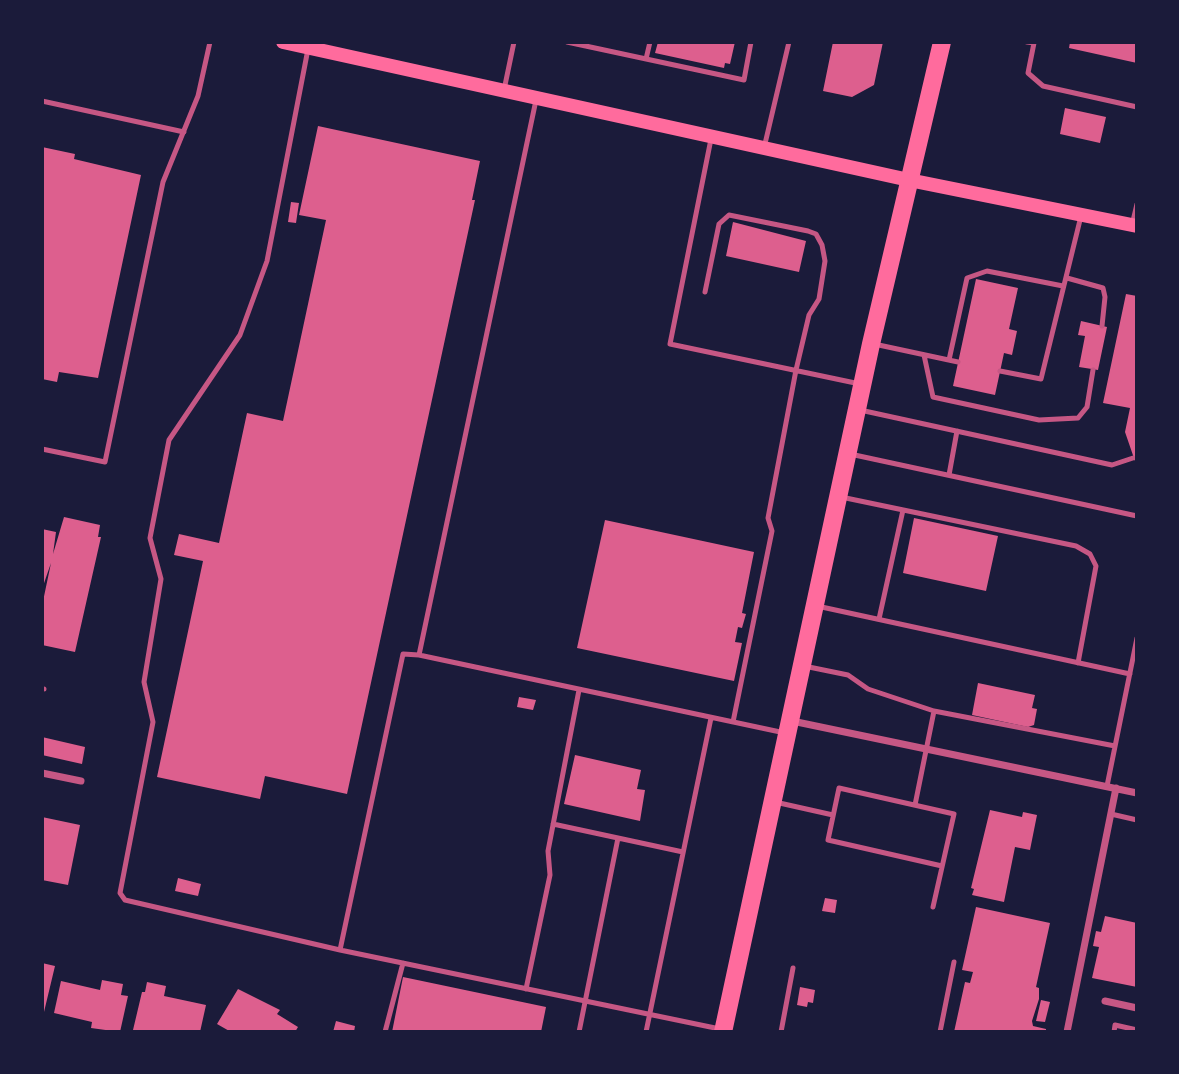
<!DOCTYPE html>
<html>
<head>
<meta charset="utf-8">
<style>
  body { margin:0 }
  #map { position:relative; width:1179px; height:1074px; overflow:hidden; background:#1b1b3a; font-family:"IBM Plex Serif",serif }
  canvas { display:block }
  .frame { position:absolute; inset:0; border:44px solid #1b1b3a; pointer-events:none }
</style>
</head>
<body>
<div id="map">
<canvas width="1179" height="1074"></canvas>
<div class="frame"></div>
</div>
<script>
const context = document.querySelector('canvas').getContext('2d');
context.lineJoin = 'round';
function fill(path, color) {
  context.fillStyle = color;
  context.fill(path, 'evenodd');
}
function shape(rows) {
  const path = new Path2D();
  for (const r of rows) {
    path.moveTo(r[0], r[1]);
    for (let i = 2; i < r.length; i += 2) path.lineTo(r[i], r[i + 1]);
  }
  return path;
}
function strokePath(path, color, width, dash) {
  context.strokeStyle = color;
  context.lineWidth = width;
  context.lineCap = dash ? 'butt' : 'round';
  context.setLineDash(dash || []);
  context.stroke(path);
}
fill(shape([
  [658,42,735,42,730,64,725,63,724,68,655,53],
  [833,42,883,42,874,85,852,97,823,91],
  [1070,42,1137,42,1137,63,1069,48],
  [1065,108,1106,117,1100,143,1060,134],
  [318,126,480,161,472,200,475,200,347,794,265,776,260,799,157,777,203,561,174,555,179,534,219,543,247,413,283,421,326,220,299,215],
  [42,147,75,154,74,159,141,175,98,378,59,372,57,382,42,379],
  [291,202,299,203,296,223,288,222],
  [733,222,806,241,799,272,726,256],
  [976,279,1018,288,1009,329,1017,331,1012,355,1004,353,995,395,953,386],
  [1126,294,1137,296,1137,467,1125,432,1130,408,1103,403],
  [1081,321,1107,327,1098,370,1079,367,1085,336,1078,335],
  [64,517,100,525,98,537,101,537,75,652,42,645,42,606,51,563,42,589,42,529,56,532,53,554],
  [914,518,998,536,986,591,903,573],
  [605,520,754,552,742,613,746,614,742,628,738,627,735,642,742,643,734,681,577,648],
  [978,683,1035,695,1032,708,1037,709,1034,725,1028,727,972,715],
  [519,697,536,700,533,710,517,707],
  [42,737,85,747,82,764,42,755],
  [575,755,641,770,637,789,645,790,640,821,564,804],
  [990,810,1022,817,1023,812,1037,815,1030,850,1015,847,1004,902,972,895,974,889,971,888],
  [42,817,80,825,68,885,42,880],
  [178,878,201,884,198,896,175,891],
  [825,898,837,900,835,913,822,911],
  [976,907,1050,923,1036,987,1039,988,1039,999,1032,1021,1033,1026,1046,1029,1046,1032,954,1032,965,982,970,983,973,972,962,970],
  [1105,916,1137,923,1137,987,1092,978,1099,947,1093,946,1096,931,1101,932],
  [42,963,55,966,44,1012,42,1011],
  [403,977,546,1007,541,1032,392,1032],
  [102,980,123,984,121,995,128,996,120,1032,91,1028,92,1022,54,1013,61,981,100,990],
  [147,982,166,986,164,996,206,1005,200,1032,133,1030,142,992,145,992],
  [800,987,815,990,813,1003,808,1002,807,1007,797,1005],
  [238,989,280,1010,277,1014,298,1027,295,1032,231,1032,217,1024],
  [1041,1000,1050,1002,1045,1022,1036,1021],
  [336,1021,355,1026,354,1032,333,1032]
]), '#dd5f8e');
strokePath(shape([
  [567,42,744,80,751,42],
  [1027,42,1034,43,1028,73,1043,86,1137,107],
  [308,49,267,261,240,335,169,440,150,538,161,579,144,682,153,722,120,893,125,900,340,950],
  [646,59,650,42],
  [504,90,514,42],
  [536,100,419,655,785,733],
  [42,101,184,132],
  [711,139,670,344,860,384],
  [764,148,789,42],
  [1132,225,1137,204],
  [1067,278,1103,288,1105,297,1102,326],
  [705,292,719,224,729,215,808,231,816,234,822,245,825,261,819,299,809,315,796,370,768,518,772,531,733,722],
  [874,344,958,362],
  [924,355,933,397,1039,420,1078,418,1087,407,1093,370],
  [949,360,967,278,987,271,1063,286],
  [1000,371,1041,379,1081,216],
  [860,410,1112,465,1133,458],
  [42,449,105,462,163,182,198,96,210,42],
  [850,454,1137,516],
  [949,475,957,431],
  [841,497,1076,546,1090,554,1096,566,1078,663],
  [817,606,1130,674],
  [879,619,903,510],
  [419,655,403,654,340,950,720,1029],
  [804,666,848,675,868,689,934,711,1115,746],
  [42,689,44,689],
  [1107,786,1137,638],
  [775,802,833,815],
  [915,805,934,711],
  [1111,814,1137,820],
  [553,824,683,852],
  [933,907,954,814,839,788,828,840,942,866],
  [526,989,550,875,548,851,579,690],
  [385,1032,403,963],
  [579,1032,618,838],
  [646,1032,711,718],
  [781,1032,793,968],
  [940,1032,954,962],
  [1114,1032,1115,1025,1137,1030]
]), '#c65784', 5);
strokePath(shape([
  [792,721,1137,793],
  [42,773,81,781],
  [1105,1001,1137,1008],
  [1067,1032,1116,788]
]), '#c65784', 7);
strokePath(shape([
  [283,42,909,180,1137,226]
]), '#ff6b9d', 14);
strokePath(shape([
  [723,1032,871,344,942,42]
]), '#ff6b9d', 18);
</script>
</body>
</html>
